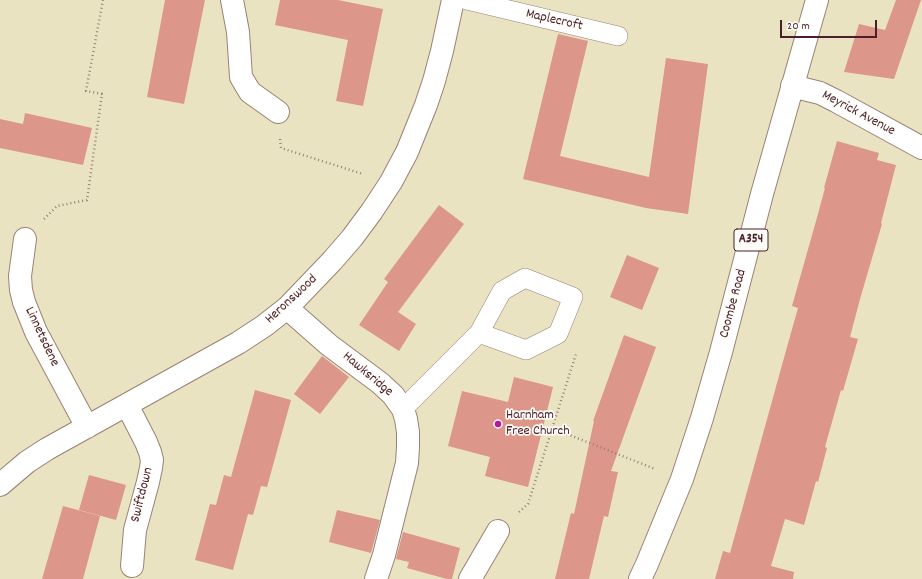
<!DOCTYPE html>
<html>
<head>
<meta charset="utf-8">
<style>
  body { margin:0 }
  #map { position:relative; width:922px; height:579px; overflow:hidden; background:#eae3c1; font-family:Dekko,sans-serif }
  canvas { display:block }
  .scale { position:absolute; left:780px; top:20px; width:97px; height:18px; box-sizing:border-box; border:2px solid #4a1f2b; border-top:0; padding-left:5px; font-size:12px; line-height:14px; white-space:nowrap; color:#4a1f2b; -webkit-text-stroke:3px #fdfcf7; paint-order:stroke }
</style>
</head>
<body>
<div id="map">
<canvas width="922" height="579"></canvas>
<div class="scale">20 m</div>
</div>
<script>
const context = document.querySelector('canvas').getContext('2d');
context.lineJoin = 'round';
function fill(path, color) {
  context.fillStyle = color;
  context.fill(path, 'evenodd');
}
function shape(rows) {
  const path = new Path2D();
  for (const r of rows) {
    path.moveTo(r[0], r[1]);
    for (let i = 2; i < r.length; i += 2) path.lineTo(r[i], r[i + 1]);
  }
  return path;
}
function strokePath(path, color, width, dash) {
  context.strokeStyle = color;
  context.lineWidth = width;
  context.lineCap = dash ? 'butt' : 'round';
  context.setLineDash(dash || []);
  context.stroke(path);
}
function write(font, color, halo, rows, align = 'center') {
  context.font = font + ' Dekko,sans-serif';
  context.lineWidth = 3.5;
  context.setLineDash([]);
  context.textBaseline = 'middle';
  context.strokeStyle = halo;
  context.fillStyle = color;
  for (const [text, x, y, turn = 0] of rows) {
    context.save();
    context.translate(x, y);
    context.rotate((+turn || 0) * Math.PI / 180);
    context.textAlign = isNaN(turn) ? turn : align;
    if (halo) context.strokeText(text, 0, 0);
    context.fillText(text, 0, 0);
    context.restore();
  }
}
fill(shape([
  [165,0,205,0,184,104,147,97],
  [280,0,338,0,383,9,363,106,336,101,348,40,275,25],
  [896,0,921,0,894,79,844,72,859,24,885,30],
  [558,34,588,41,560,156,649,177,666,58,708,64,688,214,646,208,523,179],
  [25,113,92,128,83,165,0,148,0,119,23,124],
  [837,141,879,153,877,160,896,165,881,223,882,224,860,299,850,337,858,339,843,391,841,390,825,447,827,448,818,482,816,481,804,525,785,519,771,566,794,572,793,579,715,579,723,551,730,553,787,347,798,308,792,306,816,221,825,188,824,188],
  [439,205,464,224,398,312,416,324,399,351,359,325,388,282,384,279],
  [627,255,659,268,642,310,610,297],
  [624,335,656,347,611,471,618,472,608,517,604,516,589,579,555,579,571,513,574,514,594,421,593,421],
  [322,356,349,377,320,414,294,394],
  [514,377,553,387,528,487,485,476,490,457,448,446,462,391,508,402],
  [255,390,291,400,267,487,261,486,253,515,248,514,233,570,195,560,210,504,216,505,224,475,231,477],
  [89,475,126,485,116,520,79,510],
  [63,506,100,516,83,579,42,579],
  [337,510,380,520,371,553,329,542],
  [403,532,460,548,452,579,447,579,407,568,409,562,396,559]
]), '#dc968a');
const service = shape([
  [467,0,618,36],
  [403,409,479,333,526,350,558,334,573,297,525,278,502,291,479,333]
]);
const minor = shape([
  [232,0,238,32,241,77,250,92,278,112],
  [792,86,820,93,836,101,922,148],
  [25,239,20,276,21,290,24,302,36,332,87,427],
  [287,308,329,345,380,383,393,395,403,409,406,419,408,432,408,447,407,463,384,555,376,579],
  [127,405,146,442,150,452,152,460,151,468,148,482,135,530,132,566],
  [0,485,27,462,47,449,238,343,264,326,287,308,332,261,352,238,372,211,391,182,407,152,426,105,434,81,442,51,453,0],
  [470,579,498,531]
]);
const trunk = shape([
  [640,579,647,564,682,479,702,418,721,352,762,194,817,0]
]);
strokePath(service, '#9a8176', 20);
strokePath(minor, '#9a8176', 24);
strokePath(trunk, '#9a8176', 24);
strokePath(shape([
  [280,139,281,148,363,174],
  [44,219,57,206,87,200,102,94,86,91,103,0],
  [552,428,655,469],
  [519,512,528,504,576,354]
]), '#9a8176', 2.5, [1, 3]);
strokePath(service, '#fff', 19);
strokePath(minor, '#fff', 22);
strokePath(trunk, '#fff', 22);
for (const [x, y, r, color] of [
  [498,424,4,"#b5179e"]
]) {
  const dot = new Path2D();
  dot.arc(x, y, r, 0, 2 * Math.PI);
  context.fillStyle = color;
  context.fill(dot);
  strokePath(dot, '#fdfcf7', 1.5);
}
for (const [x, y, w] of [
  [751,240,34]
]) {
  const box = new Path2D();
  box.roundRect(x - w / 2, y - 11, w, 22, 3);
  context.fillStyle = '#fdfcf7';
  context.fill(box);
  strokePath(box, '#4a1f2b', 1);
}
write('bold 13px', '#4a1f2b', null, [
  ["A354",751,240]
]);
write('14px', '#4a1f2b', '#fdfcf7', [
  ["Maplecroft",554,21,13],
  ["Meyrick Avenue",858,114,28],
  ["Heronswood",292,300,-43],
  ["Coombe Road",734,304,-75],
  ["Linnetsdene",41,337,65],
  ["Hawksridge",367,375,40],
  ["Swiftdown",143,495,-76]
]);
write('14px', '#4a1f2b', '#fdfcf7', [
  ["Harnham",506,416],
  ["Free Church",506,432]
], 'left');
</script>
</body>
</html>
